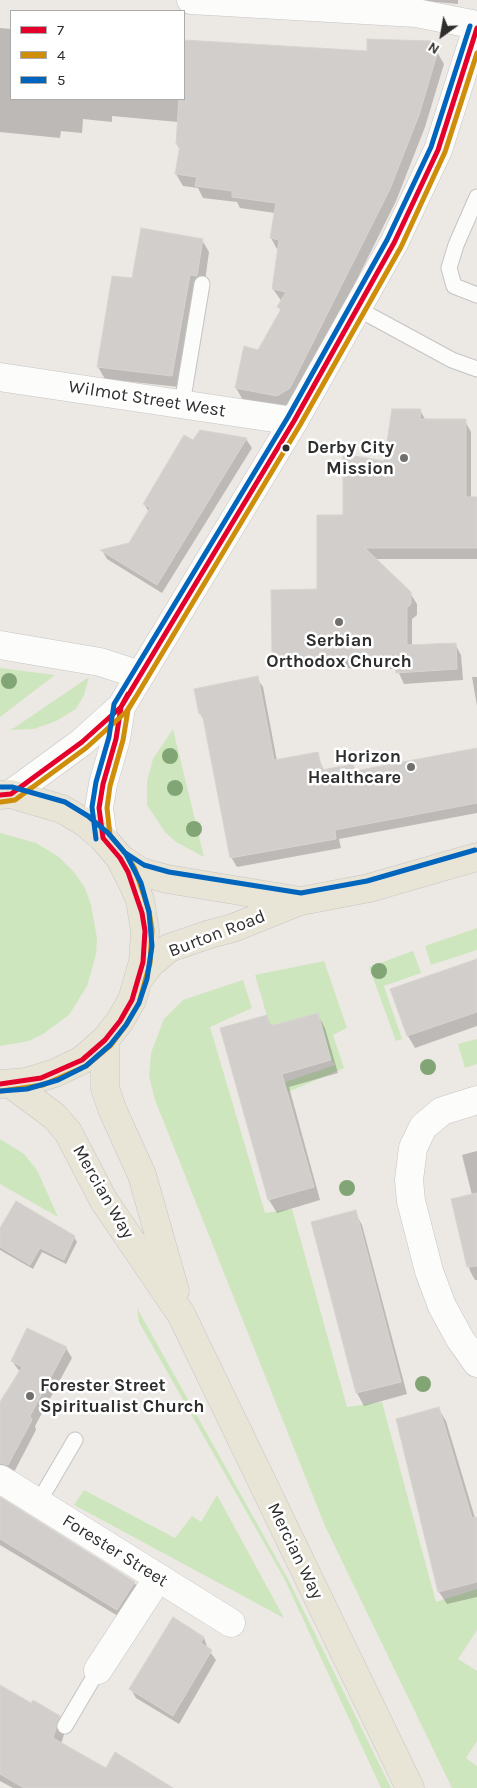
<!DOCTYPE html>
<html>
<head>
<meta charset="utf-8">
<style>
  body { margin:0 }
  #map { position:relative; width:477px; height:1788px; overflow:hidden; background:#ece8e4; font-family:Karla,sans-serif }
  canvas { display:block }
  .legend { position:absolute; left:10px; top:10px; width:175px; height:90px; box-sizing:border-box; background:#fff; border:1px solid #ababab; margin:0; padding:6px 9px; list-style:none; font-size:15px; color:#2e2e2e }
  .legend li { display:flex; align-items:center; gap:10px; height:25px }
  .legend b { width:25px; border:1px solid #ababab }
  .north { position:absolute; left:417px; top:10px; width:50px; height:50px; -webkit-text-stroke:4px #fff; paint-order:stroke; rotate:212deg; font-size:14px; font-weight:700; line-height:20px; text-align:center; color:#2e2e2e }
  .north::after { content:''; display:block; margin:auto; width:18px; height:22px; background:#2e2e2e; clip-path:polygon(50% 0,100% 100%,50% 72%,0 100%) }
</style>
</head>
<body>
<div id="map">
<canvas width="477" height="1788"></canvas>
<ul class="legend">
<li><b style="height:6px;background:#e4002b"></b>7</li>
<li><b style="height:6px;background:#cf8e09"></b>4</li>
<li><b style="height:6px;background:#0065bd"></b>5</li>
</ul>
<div class="north">N</div>
</div>
<script>
const context = document.querySelector('canvas').getContext('2d');
context.lineJoin = 'round';
function fill(path, color) {
  context.fillStyle = color;
  context.fill(path, 'evenodd');
}
function shape(rows) {
  const path = new Path2D();
  for (const r of rows) {
    path.moveTo(r[0], r[1]);
    for (let i = 2; i < r.length; i += 2) path.lineTo(r[i], r[i + 1]);
  }
  return path;
}
function strokePath(path, color, width, dash) {
  context.strokeStyle = color;
  context.lineWidth = width;
  context.lineCap = dash ? 'butt' : 'round';
  context.setLineDash(dash || []);
  context.stroke(path);
}
function write(font, color, halo, rows, align = 'center') {
  context.font = font + ' Karla,sans-serif';
  context.lineWidth = 5;
  context.setLineDash([]);
  context.textBaseline = 'middle';
  context.strokeStyle = halo;
  context.fillStyle = color;
  for (const [text, x, y, turn = 0] of rows) {
    context.save();
    context.translate(x, y);
    context.rotate((+turn || 0) * Math.PI / 180);
    context.textAlign = isNaN(turn) ? turn : align;
    if (halo) context.strokeText(text, 0, 0);
    context.fillText(text, 0, 0);
    context.restore();
  }
}
fill(shape([
  [0,668,55,675,0,717],
  [89,677,84,695,76,709,56,721,34,729,11,730],
  [173,729,204,857,176,842,165,832,147,805,147,782,153,759],
  [0,833,36,843,59,857,74,872,85,888,91,905,97,938,96,954,87,986,69,1015,43,1034,29,1041,0,1046],
  [477,928,477,950,431,965,425,946],
  [413,951,421,973,384,986,402,1039,396,1041,369,967],
  [324,961,347,1028,333,1035,344,1068,288,1092,285,1082,335,1065,331,1060,318,1013,270,1026,255,975],
  [243,980,252,1008,210,1027,265,1213,292,1209,347,1407,382,1402,436,1602,477,1589,477,1630,458,1659,477,1671,477,1741,466,1758,477,1766,477,1788,452,1788,325,1526,155,1100,149,1076,151,1053,164,1019,183,1000],
  [477,1039,477,1064,465,1068,458,1044],
  [0,1139,24,1154,37,1170,58,1217,0,1184],
  [137,1308,289,1581,391,1788,381,1788,285,1580,139,1322],
  [84,1490,175,1538,192,1516,201,1522,217,1495,284,1618,74,1505]
]), '#cee6be');
fill(shape([
  [412,0,458,0,458,4],
  [0,28,11,29,11,99,184,99,184,41,368,52,437,52,444,64,425,127,396,201,297,400,285,407,243,400,236,388,281,311,279,307,282,302,273,289,278,251,271,238,275,213,240,208,237,202,203,198,198,188,183,186,176,174,180,150,177,144,178,122,112,116,112,122,83,119,82,133,61,131,60,138,0,132],
  [202,240,209,252,204,288,179,387,105,379,98,367,133,280],
  [420,410,426,421,465,421,471,432,471,498,477,498,477,559,374,559,410,593,417,604,417,615,412,619,412,646,455,644,461,655,463,680,404,684,397,669,280,667,273,656,318,590,344,516],
  [246,439,252,448,162,593,107,559,102,550,130,544,149,512,144,504,194,441],
  [472,677,477,677,477,706],
  [257,678,263,687,277,761,317,754,324,771,353,765,357,772,477,749,477,813,339,839,341,848,237,867,231,857,205,723,200,713],
  [477,960,477,1026,415,1048,408,1036,392,989],
  [318,1015,325,1028,338,1073,289,1087,320,1200,277,1213,269,1200,221,1029,266,1016,272,1027],
  [477,1151,477,1280,475,1280,470,1271,452,1200,472,1195,462,1155],
  [355,1212,362,1225,407,1394,364,1406,357,1393,312,1223],
  [0,1231,74,1237,77,1242,66,1264,42,1252,33,1269,0,1250],
  [28,1329,66,1348,72,1358,35,1426,36,1430,13,1474,0,1474,0,1405,20,1372,12,1361],
  [438,1408,446,1421,475,1518,477,1518,477,1597,447,1604,439,1592],
  [0,1499,134,1582,140,1592,123,1619,0,1545],
  [204,1638,208,1649,216,1660,179,1724,136,1698,131,1689],
  [0,1686,32,1705,59,1717,66,1728,61,1744,106,1770,173,1788,13,1788,0,1781]
]), '#0003');
const building = shape([
  [367,39,431,41,438,51,419,115,390,189,290,388,277,396,235,388,244,346,258,350,281,309,277,307,286,292,272,289,279,240,270,238,276,203,232,197,232,191,195,186,197,177,175,174,180,145,176,144,179,99,184,99,184,40,367,51,367,39],
  [141,228,203,239,197,276,190,275,172,376,97,367,112,276,132,278,141,228],
  [392,409,421,409,420,419,466,419,466,497,477,497,477,548,365,548,411,592,411,604,407,608,407,645,456,643,457,669,396,673,395,658,272,656,271,590,317,589,317,515,343,515,343,454,384,461,392,409],
  [200,430,247,438,157,585,100,550,129,543,150,508,143,504,184,435,193,440,200,430],
  [258,676,274,760,318,752,322,770,353,764,355,771,477,748,477,803,335,830,336,839,230,858,202,713,199,714,194,689,258,676],
  [477,959,477,1012,407,1036,390,989,477,959],
  [318,1013,331,1060,282,1074,314,1187,268,1200,220,1028,267,1015,270,1026,318,1013],
  [477,1193,477,1266,467,1267,451,1199,477,1193],
  [16,1201,75,1236,64,1260,40,1248,30,1265,0,1247,0,1228,16,1201],
  [356,1210,401,1382,356,1393,311,1222,356,1210],
  [27,1328,67,1347,30,1416,32,1420,8,1465,0,1463,0,1402,22,1367,11,1361,27,1328],
  [439,1407,472,1518,477,1517,477,1582,438,1592,396,1419,439,1407],
  [0,1497,135,1582,117,1610,0,1539,0,1497],
  [173,1617,204,1637,201,1643,212,1650,173,1716,129,1689,173,1617],
  [0,1685,31,1703,33,1700,60,1716,53,1738,106,1768,115,1752,173,1788,24,1788,0,1774,0,1685]
]);
fill(building, '#d1cecb');
strokePath(building, '#d7d4d0', 1);
const lane = shape([
  [477,197,456,245,449,268,454,286,477,295],
  [358,309,452,360,477,369],
  [182,404,202,284],
  [38,1503,75,1440],
  [65,1726,98,1670]
]);
const street = shape([
  [191,0,416,13,477,25],
  [0,377,294,421],
  [0,645,100,662,140,675],
  [477,1100,442,1111,423,1127,413,1148,409,1180,411,1201,429,1271,442,1306,460,1339,477,1363],
  [0,1479,231,1623],
  [98,1670,158,1578]
]);
const secondary = shape([
  [11,794,82,742,121,707,294,421,394,243,438,150,477,28],
  [103,838,99,808,103,784,116,739,121,707]
]);
const primary = shape([
  [0,795,11,794,62,809,84,822,103,838,120,858,134,886,140,900,145,931,143,962,132,1000,120,1021,105,1040,82,1060,55,1073,26,1082,1,1084],
  [120,858,141,872,167,879,301,901,369,888,477,857],
  [140,977,151,963,169,948,210,934,233,928,300,901],
  [105,1040,105,1088,112,1109,142,1175,175,1291],
  [11,1084,54,1116,68,1132,104,1201,181,1314,410,1788]
]);
strokePath(lane, '#c5c4c5', 17);
strokePath(street, '#c5c4c5', 29);
strokePath(secondary, '#c5c4c5', 29);
strokePath(primary, '#c6c5c4', 29);
strokePath(lane, '#fcfcfb', 15);
strokePath(street, '#fcfcfb', 28);
strokePath(secondary, '#fcfcfb', 28);
strokePath(primary, '#e8e4d6', 28);
strokePath(shape([
  [0,795,11,794,82,742,121,707,128,694],
  [0,1084,41,1078,82,1060,105,1040,120,1021,132,1000,143,962,145,931,142,913,128,872,120,858,103,838,99,808,103,784,116,739,121,707,294,421,394,243,438,150,477,28]
]), '#e4002b', 5);
strokePath(shape([
  [1,802,15,800,86,748,126,712,135,698],
  [1,1091,43,1085,86,1066,111,1045,126,1025,139,1003,150,963,152,930,149,911,135,869,126,854,110,835,107,808,110,786,123,740,128,710,300,425,401,247,445,152,477,53]
]), '#cf8e09', 5);
strokePath(shape([
  [0,787,12,787,65,802,88,816,108,833,126,854,141,883,149,912,152,946,147,979,139,1003,126,1025,110,1045,86,1066,58,1080,27,1089,1,1091],
  [96,839,92,807,96,782,109,737,114,704,288,417,387,240,431,147,470,26],
  [124,852,144,865,169,872,301,893,367,881,475,850]
]), '#0065bd', 5);
context.fillStyle = '#82a575';
for (const [x, y] of [
  [9,681],
  [170,756],
  [175,788],
  [194,829],
  [379,971],
  [428,1067],
  [347,1188],
  [423,1384]
]) {
  context.beginPath();
  context.arc(x, y, 8, 0, 2 * Math.PI);
  context.fill();
}
for (const [x, y, r, color] of [
  [286,448,4.5,"#2e2e2e"],
  [404,458,5,"#706f6e"],
  [339,622,5,"#706f6e"],
  [411,767,5,"#706f6e"],
  [30,1396,5,"#706f6e"]
]) {
  const dot = new Path2D();
  dot.arc(x, y, r, 0, 2 * Math.PI);
  context.fillStyle = color;
  context.fill(dot);
  strokePath(dot, '#fff', 2);
}
write('18px', '#2e2e2e', '#fff', [
  ["Wilmot Street West",147,399,9],
  ["Burton Road",217,934,-21],
  ["Mercian Way",103,1192,60],
  ["Forester Street",115,1551,32],
  ["Mercian Way",295,1551,64]
]);
write('bold 18px', '#2e2e2e', '#fff', [
  ["Derby City",394,448],
  ["Mission",394,469],
  ["Serbian",339,641,"center"],
  ["Orthodox Church",339,662,"center"],
  ["Horizon",401,757],
  ["Healthcare",401,778],
  ["Forester Street",40,1386,"left"],
  ["Spiritualist Church",40,1407,"left"]
], 'right');
</script>
</body>
</html>
